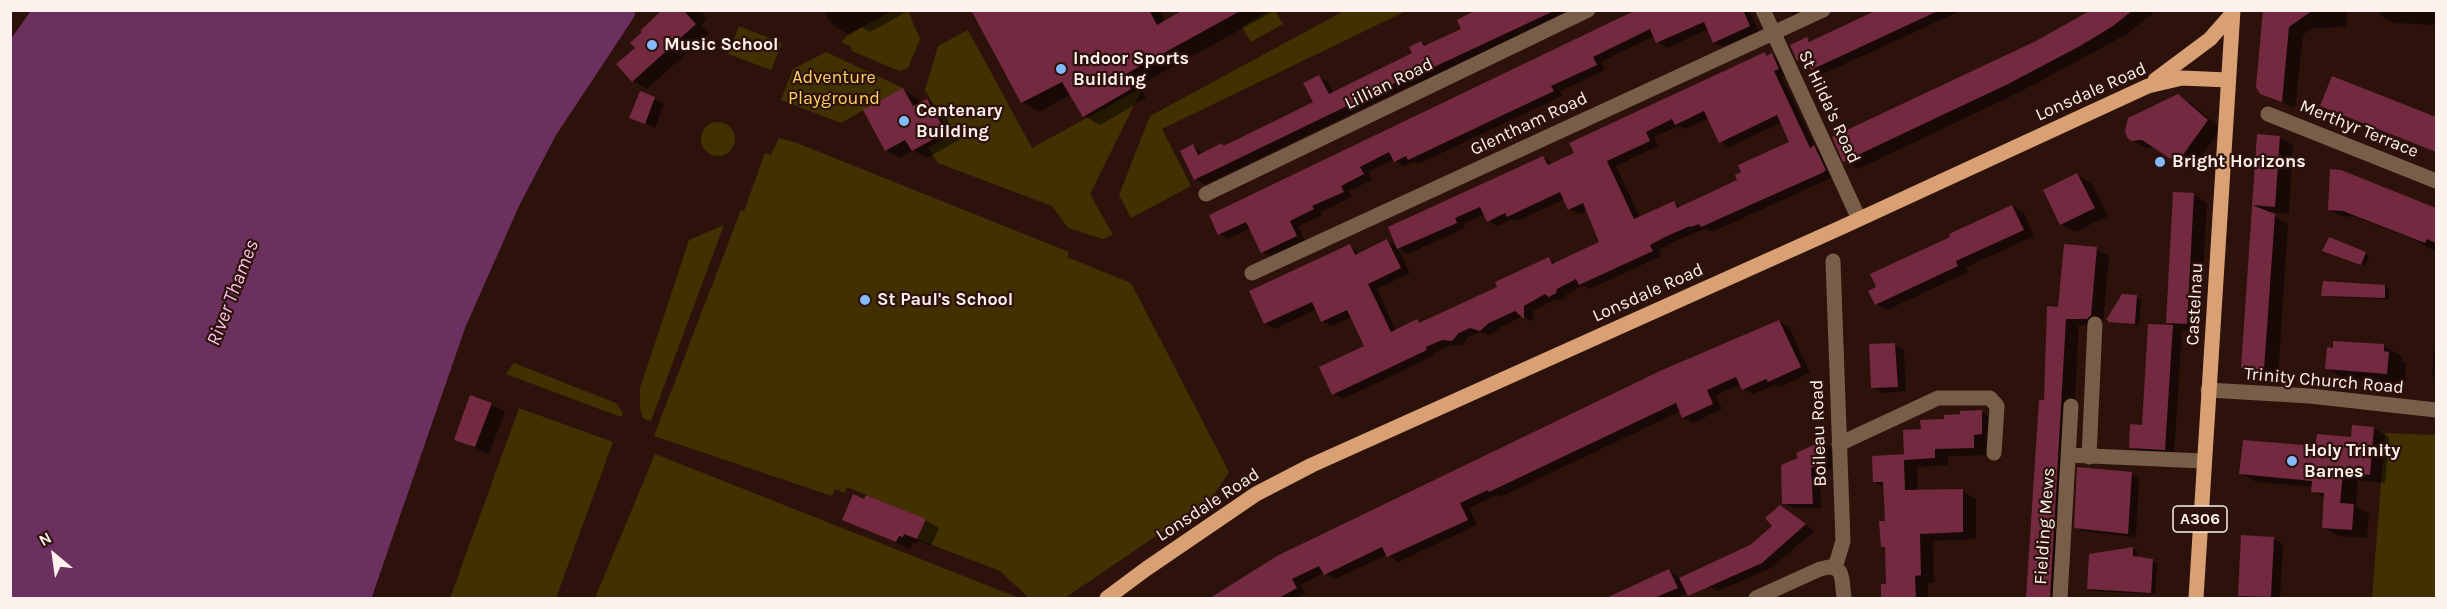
<!DOCTYPE html>
<html>
<head>
<meta charset="utf-8">
<style>
  body { margin:0 }
  #map { position:relative; width:2447px; height:609px; overflow:hidden; background:#2d120c; font-family:Karla,sans-serif }
  canvas { display:block }
  .frame { position:absolute; inset:0; border:12px solid #fdf1ee; pointer-events:none }
  .north { position:absolute; left:24px; top:525px; width:60px; height:60px; -webkit-text-stroke:4px #2d120c; paint-order:stroke; rotate:331deg; font-size:16px; font-weight:700; line-height:24px; text-align:center; color:#fdf1ee }
  .north::after { content:''; display:block; margin:auto; width:21px; height:27px; background:#fdf1ee; clip-path:polygon(50% 0,100% 100%,50% 72%,0 100%) }
</style>
</head>
<body>
<div id="map">
<canvas width="2447" height="609"></canvas>
<div class="frame"></div>
<div class="north">N</div>
</div>
<script>
const context = document.querySelector('canvas').getContext('2d');
context.lineJoin = 'round';
function fill(path, color) {
  context.fillStyle = color;
  context.fill(path, 'evenodd');
}
function shape(rows) {
  const path = new Path2D();
  for (const r of rows) {
    if (r.length === 3) {
      path.moveTo(r[0] + r[2], r[1]);
      path.arc(r[0], r[1], r[2], 0, 2 * Math.PI);
      continue;
    }
    path.moveTo(r[0], r[1]);
    for (let i = 2; i < r.length; i += 2) path.lineTo(r[i], r[i + 1]);
  }
  return path;
}
function strokePath(path, color, width, dash) {
  context.strokeStyle = color;
  context.lineWidth = width;
  context.lineCap = dash ? 'butt' : 'round';
  context.setLineDash(dash || []);
  context.stroke(path);
}
function write(font, color, halo, rows, align = 'center') {
  context.font = font + ' Karla,sans-serif';
  context.lineWidth = 4.5;
  context.setLineDash([]);
  context.textBaseline = 'middle';
  context.strokeStyle = halo;
  context.fillStyle = color;
  for (const [text, x, y, turn = 0] of rows) {
    context.save();
    context.translate(x, y);
    context.rotate((+turn || 0) * Math.PI / 180);
    context.textAlign = isNaN(turn) ? turn : align;
    if (halo) context.strokeText(text, 0, 0);
    context.fillText(text, 0, 0);
    context.restore();
  }
}
fill(shape([
  [894,10,908,11,920,39,908,68,899,71,852,51,850,46,841,42,849,34],
  [1270,10,1275,11,1283,24,1251,42,1242,27],
  [1344,11,1406,11,1162,129,1191,186,1131,218,1119,195,1150,116],
  [739,26,782,43,771,70,728,54],
  [968,30,1032,148,1143,87,1090,194,1113,235,1103,239,1068,228,1052,206,938,163,928,148,950,135,925,90,938,46],
  [826,52,903,88,841,123,781,100,793,69],
  [718,139,17],
  [779,138,797,143,1069,252,1067,257,1131,283,1229,472,1212,498,1065,598,1029,598,1000,571,917,539,925,519,847,487,844,493,835,489,832,496,654,436,741,210,744,211,765,153,771,155],
  [724,225,651,421,647,420,643,418,640,408,640,388,689,240],
  [514,363,616,403,623,413,621,417,506,374],
  [519,408,613,442,556,598,450,598],
  [2385,433,2436,435,2436,598,2372,598],
  [655,454,1004,592,1020,598,595,598]
]), '#413000');
const water = shape([
  [52,11,619,11,541,128,505,197,450,321,354,598,11,598,11,93,16,60,52,11]
]);
fill(water, '#6c305e');
strokePath(water, '#986a89', 1.5);
fill(shape([
  [665,10,700,10,707,19,701,25,709,33,647,89,633,81,637,48],
  [822,10,910,10,870,32,862,27,849,35,833,25],
  [972,10,1159,10,1165,22,1186,10,1276,10,1139,85,1146,98,1100,125,1084,116,1071,94,1039,112,1023,102],
  [1481,10,1575,10,1413,86,1411,85,1205,185,1196,179,1182,151,1193,146,1203,154,1222,145,1225,147,1315,103,1319,77,1328,82,1334,94,1414,53,1421,42,1428,46,1463,29],
  [1640,10,1749,10,1759,31,1723,47,1714,42,1708,29,1667,48,1658,42,1654,36,1601,62,1605,70,1560,91,1562,96,1418,164,1414,162,1404,166,1394,159,1368,172,1372,180,1349,191,1352,197,1321,212,1322,215,1298,226,1305,241,1271,257,1262,252,1251,228,1228,239,1219,234],
  [1787,10,1803,10,1794,15],
  [1880,10,1967,10,1963,12,1960,11,1821,75,1812,69,1809,64,1798,60,1807,39,1812,42],
  [2094,10,2157,10,2127,34,2022,91,1858,169,1845,161,2037,42],
  [2265,10,2347,10,2347,27,2312,28,2303,35,2295,108,2261,93],
  [2381,10,2436,10,2436,25,2395,23,2380,15],
  [1765,54,1769,56,1772,55,1781,60,1788,74,1782,77,1816,148,1824,152,1834,176,1831,178,1712,232,1707,229,1699,231,1675,241,1659,250,1661,256,1590,289,1582,285,1566,295,1565,298,1559,301,1555,299,1533,311,1533,322,1523,316,1499,328,1490,335,1481,332,1468,337,1462,345,1452,345,1434,353,1435,355,1343,399,1333,394,1366,347,1351,317,1331,326,1322,321,1317,309,1275,329,1265,323,1350,246,1360,254,1387,241,1398,247,1543,157,1553,164],
  [1709,118,1720,142,1730,147,1782,122,1791,143,1739,181,1682,207,1674,203,1640,218,1616,166,1658,146,1654,137,1679,126,1686,129],
  [1565,199,1569,209,1579,214,1587,210,1601,242,1557,263,1549,259,1499,288,1422,323,1417,321,1396,331,1377,289,1410,273,1397,247,1408,254,1465,228,1463,224,1485,214,1488,221,1498,226,1513,219,1517,221],
  [2332,78,2436,118,2436,152,2322,106],
  [903,90,917,98,920,104,927,100,941,108,959,140,927,158,913,150,900,158,886,150],
  [641,93,664,104,655,128,631,117],
  [2178,96,2192,104,2221,129,2191,170,2155,147,2147,148,2132,140],
  [2258,136,2279,137,2293,145,2289,214,2267,212,2288,224,2278,377,2256,376,2243,368],
  [2077,175,2091,183,2108,216,2075,232,2061,224],
  [2194,195,2207,203,2200,331,2182,330,2174,454,2140,452,2131,447,2143,426,2150,326,2176,327,2167,322],
  [2410,198,2436,210,2436,252,2415,240,2356,217,2341,216,2329,209],
  [2012,206,2024,213,2034,236,1966,267,1968,272,1887,310,1876,304,1952,237],
  [2096,249,2109,256,2103,322,2100,326,2079,325,2064,598,2028,598,2040,402,2046,402,2059,308],
  [2328,253,2365,253,2369,256,2365,266],
  [2324,283,2385,286,2389,289,2389,299,2327,297,2323,295],
  [2137,297,2141,299,2139,325,2109,321],
  [1779,321,1789,327,1810,373,1779,387,1774,385,1753,394,1743,389,1741,384,1716,395,1722,409,1693,423,1683,417,1681,411,1500,497,1497,495,1469,508,1477,525,1398,562,1388,554,1335,579,1324,573,1300,585,1306,593,1297,598,1213,598,1278,557],
  [1895,345,1904,350,1906,391,1882,393,1873,387],
  [2384,346,2402,356,2401,361,2406,364,2405,383,2345,379,2327,368],
  [2434,347,2436,347,2436,379,2432,376],
  [491,404,505,412,489,454,456,439],
  [1981,412,1995,419,1995,441,1987,442,1987,455,1948,456,1948,465,1917,467,1918,491,1962,491,1976,499,1976,539,1933,541,1934,582,1928,583,1928,598,1883,598,1882,585,1888,585,1887,549,1882,546,1886,522,1885,488,1874,482,1905,456,1922,431,1945,420],
  [2373,428,2389,437,2385,483,2358,480,2356,506,2369,514,2367,538,2339,536,2323,527,2325,498,2313,491,2313,487,2256,482,2241,473,2317,448,2353,439],
  [1822,442,1831,448,1832,468,1820,474,1821,508,1793,508,1784,503,1800,458,1798,454],
  [2131,474,2139,478,2136,537,2083,531,2075,527],
  [1789,512,1814,531,1771,568,1718,591,1709,586],
  [844,519,925,520,939,528,931,546,919,541,917,544,913,542,910,549],
  [2243,537,2274,539,2283,544,2280,598,2240,598],
  [2133,548,2137,551,2137,558,2157,563,2155,594,2092,591,2088,588,2091,555],
  [1669,571,1678,576,1686,593,1674,598,1610,598]
]), '#0007');
strokePath(shape([
  [10,93,16,60,52,10],
  [430,289,450,321,505,197,541,128,619,10],
  [354,598,450,321,438,303]
]), '#6c305e', 33);
fill(shape([
  [662,10,683,10,696,24,632,82,616,64,635,48,630,43,642,32,640,31],
  [971,10,1149,10,1157,25,1183,10,1242,10,1124,75,1131,89,1083,117,1062,82,1021,103],
  [1476,10,1556,10,1402,82,1401,80,1194,180,1180,151,1193,144,1198,155,1222,143,1223,146,1236,140,1313,102,1303,83,1319,75,1329,94,1412,53,1409,47,1421,41,1424,46,1461,29,1457,20],
  [1636,10,1743,10,1750,26,1713,43,1704,22,1656,43,1650,29,1593,57,1597,65,1551,86,1554,91,1408,160,1406,156,1394,162,1389,152,1360,167,1364,174,1341,186,1344,192,1312,206,1314,209,1290,221,1297,236,1261,253,1246,222,1218,235,1209,215],
  [1877,10,1940,10,1811,70,1805,57,1797,61,1790,45,1807,37,1809,42],
  [2091,10,2133,10,2113,26,2080,46,2008,84,1843,162,1832,137,2036,41],
  [2263,10,2313,10,2289,27,2282,102,2260,94,2256,87],
  [1765,52,1766,56,1772,53,1779,69,1774,71,1810,148,1814,145,1826,170,1822,173,1701,227,1699,224,1691,227,1690,226,1665,237,1650,245,1653,251,1579,285,1576,279,1557,289,1556,293,1549,297,1545,294,1524,306,1524,319,1515,311,1489,323,1480,331,1470,328,1459,333,1452,341,1442,340,1426,347,1427,350,1332,395,1319,367,1364,346,1347,310,1321,322,1312,302,1264,324,1249,291,1350,244,1355,255,1387,239,1401,268,1368,284,1391,332,1417,319,1419,323,1497,287,1495,282,1549,257,1552,264,1599,242,1583,203,1568,210,1560,192,1507,217,1505,213,1487,222,1480,207,1455,218,1457,223,1397,249,1388,227,1543,156,1548,165,1574,153,1569,143],
  [1704,111,1719,143,1777,115,1789,142,1738,165,1741,172,1735,175,1737,180,1677,208,1674,201,1634,219,1607,161,1650,141,1646,132,1672,119,1675,125],
  [2332,76,2436,117,2436,152,2320,106],
  [903,88,913,106,927,99,946,132,912,151,905,140,885,151,863,110],
  [640,91,655,97,645,124,629,118],
  [2178,94,2208,120,2177,163,2142,140,2131,141,2127,137,2125,131,2128,118],
  [2257,134,2280,136,2275,207,2252,205,2275,214,2264,370,2241,368],
  [2330,169,2341,170,2436,208,2436,243,2427,239,2425,243,2343,211,2328,210],
  [2077,173,2095,208,2060,225,2043,190],
  [2173,192,2194,193,2187,324,2166,323],
  [2012,205,2024,230,1956,261,1958,266,1875,305,1868,291,1876,287,1870,274,1950,237,1949,234],
  [2329,237,2366,252,2361,265,2322,251],
  [2064,244,2097,247,2091,315,2087,319,2066,319,2050,598,2026,598,2039,400,2044,400,2047,306,2058,307],
  [2323,281,2385,285,2385,298,2321,296],
  [2122,294,2137,295,2135,324,2108,322,2108,320,2106,320],
  [1779,320,1801,367,1768,382,1766,379,1742,390,1736,377,1707,390,1713,404,1682,418,1676,403,1489,492,1488,490,1460,503,1468,520,1387,557,1382,547,1324,575,1319,566,1292,579,1297,588,1279,598,1210,598,1277,556,1660,371],
  [2148,324,2173,325,2165,450,2129,448,2130,424,2142,425],
  [2333,341,2384,344,2384,351,2389,352,2387,374,2325,369,2327,347,2333,348],
  [1895,343,1898,387,1871,388,1869,344],
  [470,395,492,403,475,447,454,440],
  [1982,410,1982,434,1974,435,1974,448,1935,449,1935,458,1904,460,1905,490,1963,489,1963,532,1920,534,1921,575,1915,576,1916,598,1881,598,1881,584,1886,584,1885,547,1881,547,1879,521,1885,521,1883,482,1873,482,1872,456,1904,454,1903,430,1921,429,1920,420,1944,419,1944,415,1960,414,1960,411],
  [2352,425,2374,427,2370,475,2343,472,2340,503,2354,504,2352,530,2322,528,2324,493,2311,492,2312,481,2239,474,2243,440,2315,446,2317,434,2351,437],
  [1822,441,1823,463,1811,468,1813,504,1782,504,1781,465,1798,458,1796,453],
  [2077,467,2132,472,2128,534,2074,528],
  [853,494,864,499,866,495,926,519,917,539,904,534,903,537,899,536,896,542,842,520],
  [1780,505,1806,524,1762,563,1688,596,1679,578,1750,545,1772,526,1765,518],
  [2241,535,2274,537,2271,597,2238,596],
  [2133,547,2133,556,2153,559,2151,593,2087,589,2089,554],
  [1669,569,1678,588,1654,598,1606,598]
]), '#73293f');
strokePath(shape([
  [1763,10,1859,219],
  [2268,114,2436,181],
  [1206,194,1588,10],
  [1833,261,1843,541,1835,568,1840,572,1842,579,1844,598],
  [1252,273,1823,10],
  [2208,390,2310,396,2436,410],
  [1839,444,1938,398,1990,398,1997,406,1994,453],
  [2069,455,2203,461],
  [2089,457,2095,324],
  [1756,598,1820,569,1829,567,1835,568],
  [2060,598,2071,406]
]), '#785e48', 15);
strokePath(shape([
  [2155,80,2210,39,2232,14],
  [1107,598,1146,569,1256,494,1312,465,1840,228,2148,86,2182,78,2228,80],
  [2196,598,2233,10]
]), '#d9a173', 15);
for (const [x, y, r, color] of [
  [652,45,6,"#85bbfb"],
  [1061,69,6,"#85bbfb"],
  [904,121,6,"#85bbfb"],
  [2160,162,6,"#85bbfb"],
  [865,300,6,"#85bbfb"],
  [2292,461,6,"#85bbfb"]
]) {
  const dot = new Path2D();
  dot.arc(x, y, r, 0, 2 * Math.PI);
  context.fillStyle = color;
  context.fill(dot);
  strokePath(dot, '#2d120c', 2);
}
for (const [x, y, w] of [
  [2200,519,54]
]) {
  const box = new Path2D();
  box.roundRect(x - w / 2, y - 13, w, 26, 4.5);
  context.fillStyle = '#2d120c';
  context.fill(box);
  strokePath(box, '#fdf1ee', 1.5);
}
write('bold 16px', '#fdf1ee', null, [
  ["A306",2200,519]
]);
write('bold 18px', '#fdf1ee', '#2d120c', [
  ["Music School",664,45],
  ["Indoor Sports",1073,59],
  ["Building",1073,80],
  ["Centenary",916,111],
  ["Building",916,132],
  ["Bright Horizons",2172,162],
  ["St Paul's School",877,300],
  ["Holy Trinity",2304,451],
  ["Barnes",2304,472]
], 'left');
write('18px', '#fcd264', '#2d120c', [
  ["Adventure",834,78],
  ["Playground",834,99]
]);
write('18px', '#fdf1ee', '#2d120c', [
  ["Lillian Road",1389,84,-26],
  ["Lonsdale Road",2091,92,-24],
  ["St Hilda's Road",1829,107,65],
  ["Glentham Road",1529,124,-25],
  ["Merthyr Terrace",2359,129,22],
  ["Lonsdale Road",1648,293,-24],
  ["Castelnau",2195,304,-87],
  ["Trinity Church Road",2324,381,5],
  ["Boileau Road",1819,433,-92],
  ["Lonsdale Road",1208,505,-33],
  ["Fielding Mews",2045,526,-86]
]);
write('italic 20px', '#f9c1e9', '#2d120c', [
  ["River Thames",233,293,-69]
]);
</script>
</body>
</html>
